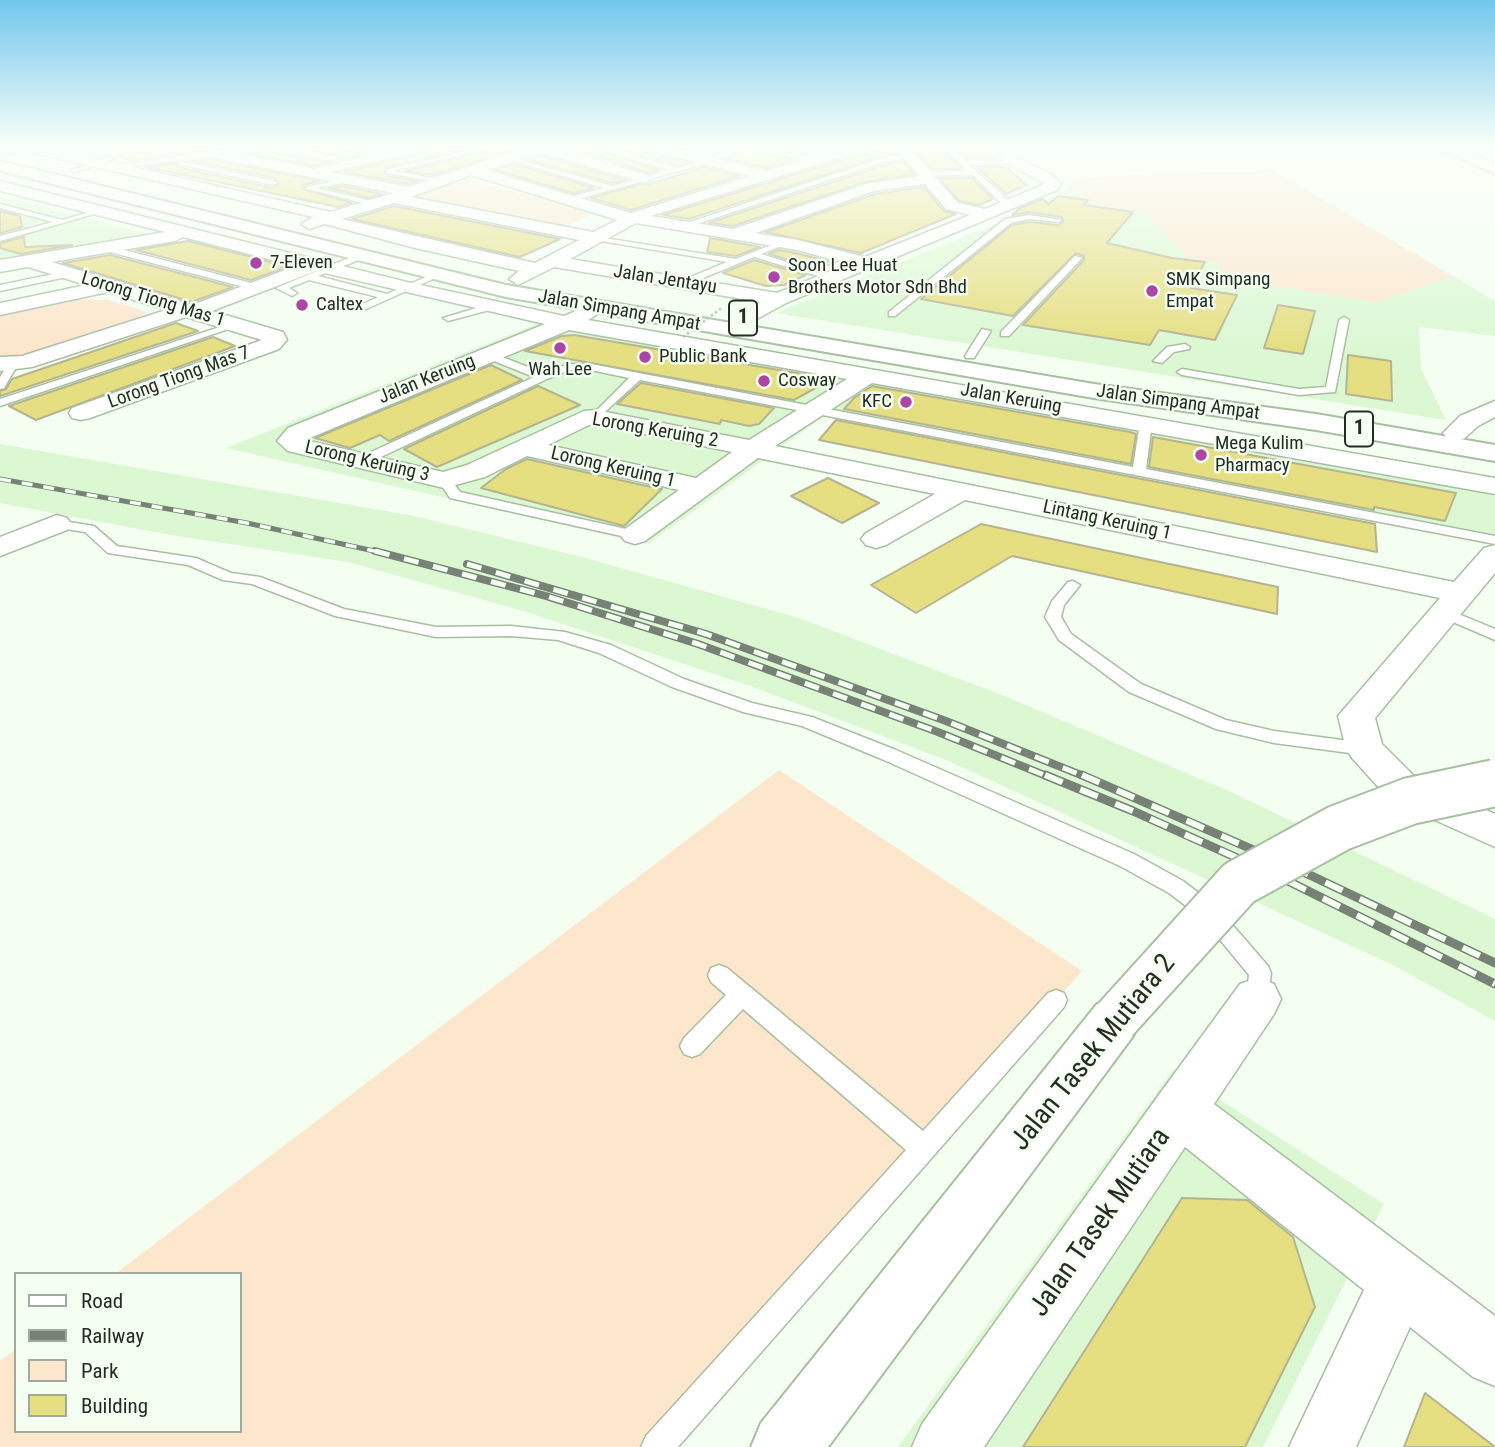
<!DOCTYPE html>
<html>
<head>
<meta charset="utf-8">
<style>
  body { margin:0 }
  #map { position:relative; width:1495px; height:1447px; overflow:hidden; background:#f4fef1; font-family:"Roboto Condensed",sans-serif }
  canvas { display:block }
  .legend { position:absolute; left:14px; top:1272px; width:228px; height:161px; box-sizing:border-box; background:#f4fef1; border:2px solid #a0aa9e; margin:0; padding:9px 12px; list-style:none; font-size:21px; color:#232d21 }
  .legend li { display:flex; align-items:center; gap:14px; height:35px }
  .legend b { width:35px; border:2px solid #a0aa9e }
</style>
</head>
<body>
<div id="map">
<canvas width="1495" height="1447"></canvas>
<ul class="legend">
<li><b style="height:9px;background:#fff"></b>Road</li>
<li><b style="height:9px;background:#778175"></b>Railway</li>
<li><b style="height:19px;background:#fce6cc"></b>Park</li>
<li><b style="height:19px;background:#e5df82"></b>Building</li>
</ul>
</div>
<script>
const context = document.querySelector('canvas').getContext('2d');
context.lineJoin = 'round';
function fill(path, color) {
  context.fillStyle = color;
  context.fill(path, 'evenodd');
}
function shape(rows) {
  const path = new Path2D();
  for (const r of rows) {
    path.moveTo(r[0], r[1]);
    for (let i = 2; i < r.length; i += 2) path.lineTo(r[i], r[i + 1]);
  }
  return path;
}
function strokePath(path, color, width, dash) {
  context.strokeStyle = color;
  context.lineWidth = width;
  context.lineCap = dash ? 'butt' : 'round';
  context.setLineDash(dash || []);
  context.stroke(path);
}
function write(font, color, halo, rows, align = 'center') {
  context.font = font + ' "Roboto Condensed",sans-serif';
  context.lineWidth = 5;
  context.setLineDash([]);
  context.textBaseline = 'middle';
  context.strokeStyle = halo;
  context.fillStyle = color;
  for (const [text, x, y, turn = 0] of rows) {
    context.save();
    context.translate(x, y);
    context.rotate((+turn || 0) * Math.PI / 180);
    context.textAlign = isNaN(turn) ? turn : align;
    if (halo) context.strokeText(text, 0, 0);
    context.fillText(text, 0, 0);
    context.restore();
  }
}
fill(shape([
  [1273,170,1495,301,1495,336,1419,327,1421,369,1446,420,776,313,1010,218,1071,187,1076,179,1165,172],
  [0,195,151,235,0,262],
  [562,314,1495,478,1495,543,825,415,648,544,226,448],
  [0,444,414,516,582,557,799,618,1007,697,1231,792,1495,919,1495,1021,1393,965,951,762,748,685,523,611,348,562,177,536,0,503],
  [1173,1070,1384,1204,1263,1447,898,1447]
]), '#dbf8d3');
fill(shape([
  [1273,170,1452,276,1376,302,1216,276,1222,263,1187,257,1145,212,1098,206,1071,187,1076,179,1165,172],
  [466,179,595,213,564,226,414,197],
  [76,299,109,300,147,312,130,323,20,356,0,356,0,314],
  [779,770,1082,971,666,1447,0,1447,0,1361,16,1349,16,1431,240,1431,240,1274,115,1274]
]), '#fce6cc');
const building = shape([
  [117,146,238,146,133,161,116,156,117,146],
  [291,146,324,146,364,154,346,158,291,146],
  [438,146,477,146,385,168,387,176,418,181,409,184,344,172,430,152,437,149,438,146],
  [503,146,526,146,434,175,406,171,503,146],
  [565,146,584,146,659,170,649,173,565,146],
  [607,146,641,146,644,152,686,162,677,165,607,146],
  [729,146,759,146,755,149,757,153,792,160,766,168,727,159,739,153,729,146],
  [887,146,891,146,897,154,879,157,689,219,663,215,852,157,878,153,887,146],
  [912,146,940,146,962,169,932,169,912,146],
  [954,146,982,146,995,158,967,158,954,146],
  [269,152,328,163,315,166,250,154,269,152],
  [542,156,625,180,612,183,528,160,542,156],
  [210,159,320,181,303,185,302,189,352,203,338,207,145,167,176,163,177,167,272,188,279,184,274,178,193,161,210,159],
  [904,162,914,174,865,182,733,226,709,223,884,165,904,162],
  [514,164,594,188,573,193,495,170,514,164],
  [704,167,740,176,631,210,591,198,641,184,646,185,704,167],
  [977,167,1006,167,1027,185,1006,194,977,167],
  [939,178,972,178,993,199,979,205,959,201,939,178],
  [342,186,382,194,369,198,329,188,342,186],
  [924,187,944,211,956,214,861,253,766,232,875,194,924,187],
  [1058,196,1088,200,1084,205,1133,212,1107,243,1172,258,1205,262,1191,288,1237,295,1215,340,1159,330,1150,345,1023,325,1084,260,1084,256,1076,253,1013,316,921,299,1012,225,1029,222,1058,225,1063,222,1062,217,1029,212,1012,215,1020,208,1043,199,1049,204,1058,196],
  [394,206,560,239,520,257,352,219,394,206],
  [0,211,20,216,22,227,0,233,0,211],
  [24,237,25,247,72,245,21,254,0,248,0,243,24,237],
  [710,238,760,247,736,256,707,252,710,238],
  [188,241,256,258,287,267,251,280,136,250,188,241],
  [779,250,796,253,834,263,819,269,769,254,779,250],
  [110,255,233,287,192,302,63,263,110,255],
  [754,260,806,275,784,285,766,286,723,273,754,260],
  [1278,305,1315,311,1303,354,1264,348,1278,305],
  [176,323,198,331,0,396,0,391,6,389,12,379,176,323],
  [574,335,832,379,794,400,525,351,562,336,574,335],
  [213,337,235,346,36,420,9,406,213,337],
  [1348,355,1391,361,1392,401,1346,394,1348,355],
  [491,365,522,380,389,441,380,435,350,448,315,438,491,365],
  [641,383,774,408,759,424,749,426,721,420,720,424,617,404,641,383],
  [538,386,580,405,437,467,404,449,538,386],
  [872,386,1130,432,1136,434,1131,464,844,409,854,398,872,386],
  [836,420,1375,524,1377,552,819,440,836,420],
  [1153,437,1456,493,1445,521,1374,507,1374,510,1149,467,1153,437],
  [527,459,642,485,662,489,624,526,481,488,506,469,527,459],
  [828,478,879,503,842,523,791,496,828,478],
  [981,524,1278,587,1277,614,1012,556,916,613,871,585,981,524],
  [1182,1198,1247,1200,1293,1237,1315,1307,1245,1447,1023,1447,1182,1198],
  [1425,1393,1495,1447,1404,1447,1425,1393]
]);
fill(building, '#e5df82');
strokePath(building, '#b5b491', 2);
const lane = shape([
  [46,146,61,146,115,159,73,173,71,170,104,159,56,149,0,155,0,151,46,146],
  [258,146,277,146,355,163,352,165,269,149,110,169,107,167,258,146],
  [489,146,501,146,393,171,439,179,442,183,387,173,388,169,489,146],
  [586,146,597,146,677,168,727,152,711,146,721,146,737,152,711,162,568,202,565,198,604,188,503,158,508,157,612,186,669,170,586,146],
  [836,146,846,146,803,160,758,150,761,148,803,156,836,146],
  [943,146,950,146,966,161,1017,161,1015,164,970,165,1007,199,1015,201,1015,205,1001,203,973,175,923,175,925,172,968,171,943,146],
  [910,155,912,158,883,162,682,229,675,227,880,159,910,155],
  [180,161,273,181,277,183,273,185,178,164,180,161],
  [345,178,348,182,317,188,375,202,375,206,304,188,345,178],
  [0,204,62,220,100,209,104,211,0,241,0,236,53,222,0,208,0,204],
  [1029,215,1062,220,1058,222,1029,219,1011,223,895,316,889,316,889,312,1005,219,1029,215],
  [592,236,736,259,784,240,787,244,761,254,835,277,831,280,754,257,684,286,679,283,681,281,727,262,595,240,592,236],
  [105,245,259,285,261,287,256,290,102,250,105,245],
  [361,253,364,258,318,276,387,294,435,273,442,275,364,310,337,305,342,302,363,304,378,297,309,280,289,288,297,293,292,296,276,288,361,253],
  [1075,256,1082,258,1009,336,1001,336,1001,332,1075,256],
  [68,271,72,274,71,276,0,291,0,285,68,271],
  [490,304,493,305,493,309,448,321,443,318,490,304],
  [1344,317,1349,320,1335,392,1299,395,1182,375,1177,372,1182,369,1299,389,1326,387,1339,320,1344,317],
  [232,323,240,325,0,406,0,399,232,323],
  [982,329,991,331,974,358,966,358,965,356,982,329],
  [1185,344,1190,347,1189,349,1174,352,1162,363,1153,361,1167,347,1185,344],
  [484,353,492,353,543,373,569,364,591,364,1133,467,1140,423,1146,419,1152,423,1146,469,1495,536,1495,544,640,380,596,420,590,417,629,378,591,370,570,370,547,379,366,464,358,464,358,458,534,377,484,357,484,353],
  [9,362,18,364,4,388,0,389,0,377,9,362],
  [444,476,449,477,460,492,635,531,642,535,635,539,450,498,438,480,444,476],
  [57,520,94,526,117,546,196,558,231,573,260,577,344,609,436,627,511,626,565,632,611,645,684,679,752,703,812,717,896,750,1134,854,1183,881,1217,907,1268,966,1271,973,1268,999,1265,1006,1257,1009,1249,1006,1246,999,1249,975,1203,919,1169,893,1120,866,884,760,802,726,743,712,672,687,599,653,558,640,511,636,436,637,335,616,252,584,223,580,188,565,108,553,85,532,52,527,50,524,57,520],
  [1073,581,1080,585,1064,605,1061,617,1071,634,1141,684,1226,720,1274,731,1365,743,1371,745,1374,749,1371,753,1365,755,1274,743,1216,729,1129,692,1059,640,1045,617,1052,601,1068,582,1073,581],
  [1444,608,1495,629,1495,640,1439,616,1436,613,1439,610,1444,608],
  [719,965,727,968,750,987,923,1131,1048,993,1056,990,1064,993,1067,1000,1064,1007,678,1447,641,1447,646,1436,906,1150,743,1009,700,1054,692,1057,684,1054,680,1046,684,1038,726,995,711,982,708,975,711,968,719,965]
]);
const street = shape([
  [14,146,40,146,331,212,393,193,214,158,207,154,214,150,315,169,406,146,431,146,429,149,331,172,409,187,501,155,538,146,562,146,558,149,650,176,652,179,645,183,542,153,486,170,631,213,750,176,645,149,643,146,667,146,766,171,848,146,885,146,878,150,851,154,651,216,733,229,866,184,919,176,894,146,908,146,958,203,985,209,1045,184,1010,165,989,146,1004,146,1020,159,1053,175,1061,184,1057,190,786,303,746,325,739,323,736,319,760,302,554,267,518,285,509,279,519,271,415,248,325,224,309,229,301,224,313,217,21,150,14,146],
  [471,175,614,219,617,220,593,232,411,197,471,175],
  [925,184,946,209,970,215,865,257,798,240,756,233,874,191,925,184],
  [394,203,579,240,535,263,342,219,394,203],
  [636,223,797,250,848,264,777,293,570,259,636,223],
  [0,181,407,282,564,316,597,302,604,304,607,308,588,320,1495,478,1495,494,872,383,775,446,1454,582,1484,548,1495,545,1495,573,1375,718,1382,744,1418,780,1495,814,1495,847,1390,800,1352,758,1346,749,1338,716,1440,598,965,500,886,545,876,548,866,545,861,539,866,533,935,494,758,458,645,541,635,544,625,541,620,535,625,529,679,490,527,456,485,477,444,488,288,451,277,441,288,428,545,324,316,271,212,311,283,332,287,340,279,349,90,418,81,420,72,418,69,413,72,408,262,340,186,317,32,367,0,371,0,357,22,356,166,310,108,292,0,315,0,303,86,285,28,267,0,272,0,260,165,232,0,191,0,181],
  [183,237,296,266,192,305,52,262,175,241,183,237],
  [569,330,847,379,749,440,596,410,584,411,467,465,443,472,305,440,569,330],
  [596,424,732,452,696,478,548,445,589,425,596,424],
  [1495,401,1495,417,1478,426,1465,438,1456,441,1447,438,1443,433,1460,416,1495,401],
  [57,515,67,518,71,524,67,530,0,556,0,537,57,515],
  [1257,978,1274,984,1281,999,1274,1014,1214,1104,1495,1316,1495,1386,1473,1377,1410,1327,1356,1447,1289,1447,1364,1290,1185,1147,984,1447,912,1447,922,1424,1161,1092,1240,984,1257,978]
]);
const secondary = shape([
  [1115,997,1133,1004,1140,1020,1133,1036,828,1447,751,1447,761,1423,1097,1004,1115,997]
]);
const primary = shape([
  [1434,146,1454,146,1495,164,1495,174,1434,146]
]);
const highway = shape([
  [0,161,506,285,1094,384,1316,414,1495,445,1495,461,1316,430,1094,398,506,297,0,171,0,161]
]);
strokePath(lane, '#a7bfa1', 3);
strokePath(street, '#a7bfa1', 3);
strokePath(secondary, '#a7bfa1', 4);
strokePath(primary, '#a7bfa1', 4);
strokePath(highway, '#a7bfa1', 4);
fill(lane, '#fff');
fill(street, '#fff');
fill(secondary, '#fff');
fill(primary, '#fff');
fill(highway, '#fff');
const railFar2 = shape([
  [0,479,247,523,383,553]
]);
const railFar1 = shape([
  [375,551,546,596,698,644,938,732,1049,777],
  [467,564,706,634,946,721,1086,777]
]);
const rail = shape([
  [1045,775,1133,811,1286,880,1495,984],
  [1082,775,1295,868,1495,963]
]);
strokePath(railFar2, '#778175', 5);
strokePath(railFar1, '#778175', 8);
strokePath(rail, '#778175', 9);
strokePath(railFar2, '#f4fef1', 3.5, [11]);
strokePath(railFar1, '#f4fef1', 5, [15]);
strokePath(rail, '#f4fef1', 6, [19]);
const secondaryBridge = shape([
  [1115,1020,1239,883,1339,828,1410,801,1495,783]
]);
strokePath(secondaryBridge, '#a7bfa1', 50, []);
strokePath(shape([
  [683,337,723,307]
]), '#b4beb1', 2.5, [2.5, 2.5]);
strokePath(secondaryBridge, '#fff', 46);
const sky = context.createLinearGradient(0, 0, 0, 349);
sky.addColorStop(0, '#72c7ed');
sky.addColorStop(0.42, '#fafff9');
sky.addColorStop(1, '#fafff900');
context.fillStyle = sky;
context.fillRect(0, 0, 1495, 349);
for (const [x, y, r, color] of [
  [256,263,7,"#ae44a6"],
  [774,277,7,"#ae44a6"],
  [1152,291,7,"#ae44a6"],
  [302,305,7,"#ae44a6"],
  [560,348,7,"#ae44a6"],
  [645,357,7,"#ae44a6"],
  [764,381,7,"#ae44a6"],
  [906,402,7,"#ae44a6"],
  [1201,455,7,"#ae44a6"]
]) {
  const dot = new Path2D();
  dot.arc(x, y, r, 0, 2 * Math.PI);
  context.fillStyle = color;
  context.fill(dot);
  strokePath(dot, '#f4fef1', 2.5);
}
write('19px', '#232d21', '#f4fef1', [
  ["7-Eleven",270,263],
  ["Soon Lee Huat",788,266],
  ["Brothers Motor Sdn Bhd",788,288],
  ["SMK Simpang",1166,280],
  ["Empat",1166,302],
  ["Caltex",316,305],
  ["Public Bank",659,357],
  ["Wah Lee",560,370,"center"],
  ["Cosway",778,381],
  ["KFC",892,402,"right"],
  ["Mega Kulim",1215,444],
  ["Pharmacy",1215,466]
], 'left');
write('19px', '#232d21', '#f4fef1', [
  ["Jalan Jentayu",665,280,9],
  ["Lorong Tiong Mas 1",153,300,17],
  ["Jalan Simpang Ampat",619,311,10],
  ["Lorong Tiong Mas 7",179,378,-20],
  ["Jalan Keruing",427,380,-22],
  ["Jalan Keruing",1011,399,10],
  ["Jalan Simpang Ampat",1178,403,8],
  ["Lorong Keruing 2",655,431,10],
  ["Lorong Keruing 3",367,462,13],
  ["Lorong Keruing 1",613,468,13],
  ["Lintang Keruing 1",1107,521,12]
]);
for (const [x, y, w] of [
  [743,318,28],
  [1359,429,28]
]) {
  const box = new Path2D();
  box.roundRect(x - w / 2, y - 17.5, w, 35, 5);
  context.fillStyle = '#f4fef1';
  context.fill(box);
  strokePath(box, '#232d21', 2);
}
write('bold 21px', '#232d21', null, [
  ["1",743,318],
  ["1",1359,429]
]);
write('28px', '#232d21', '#f4fef1', [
  ["Jalan Tasek Mutiara 2",1094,1053,-51],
  ["Jalan Tasek Mutiara",1101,1223,-55]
]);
</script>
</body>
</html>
